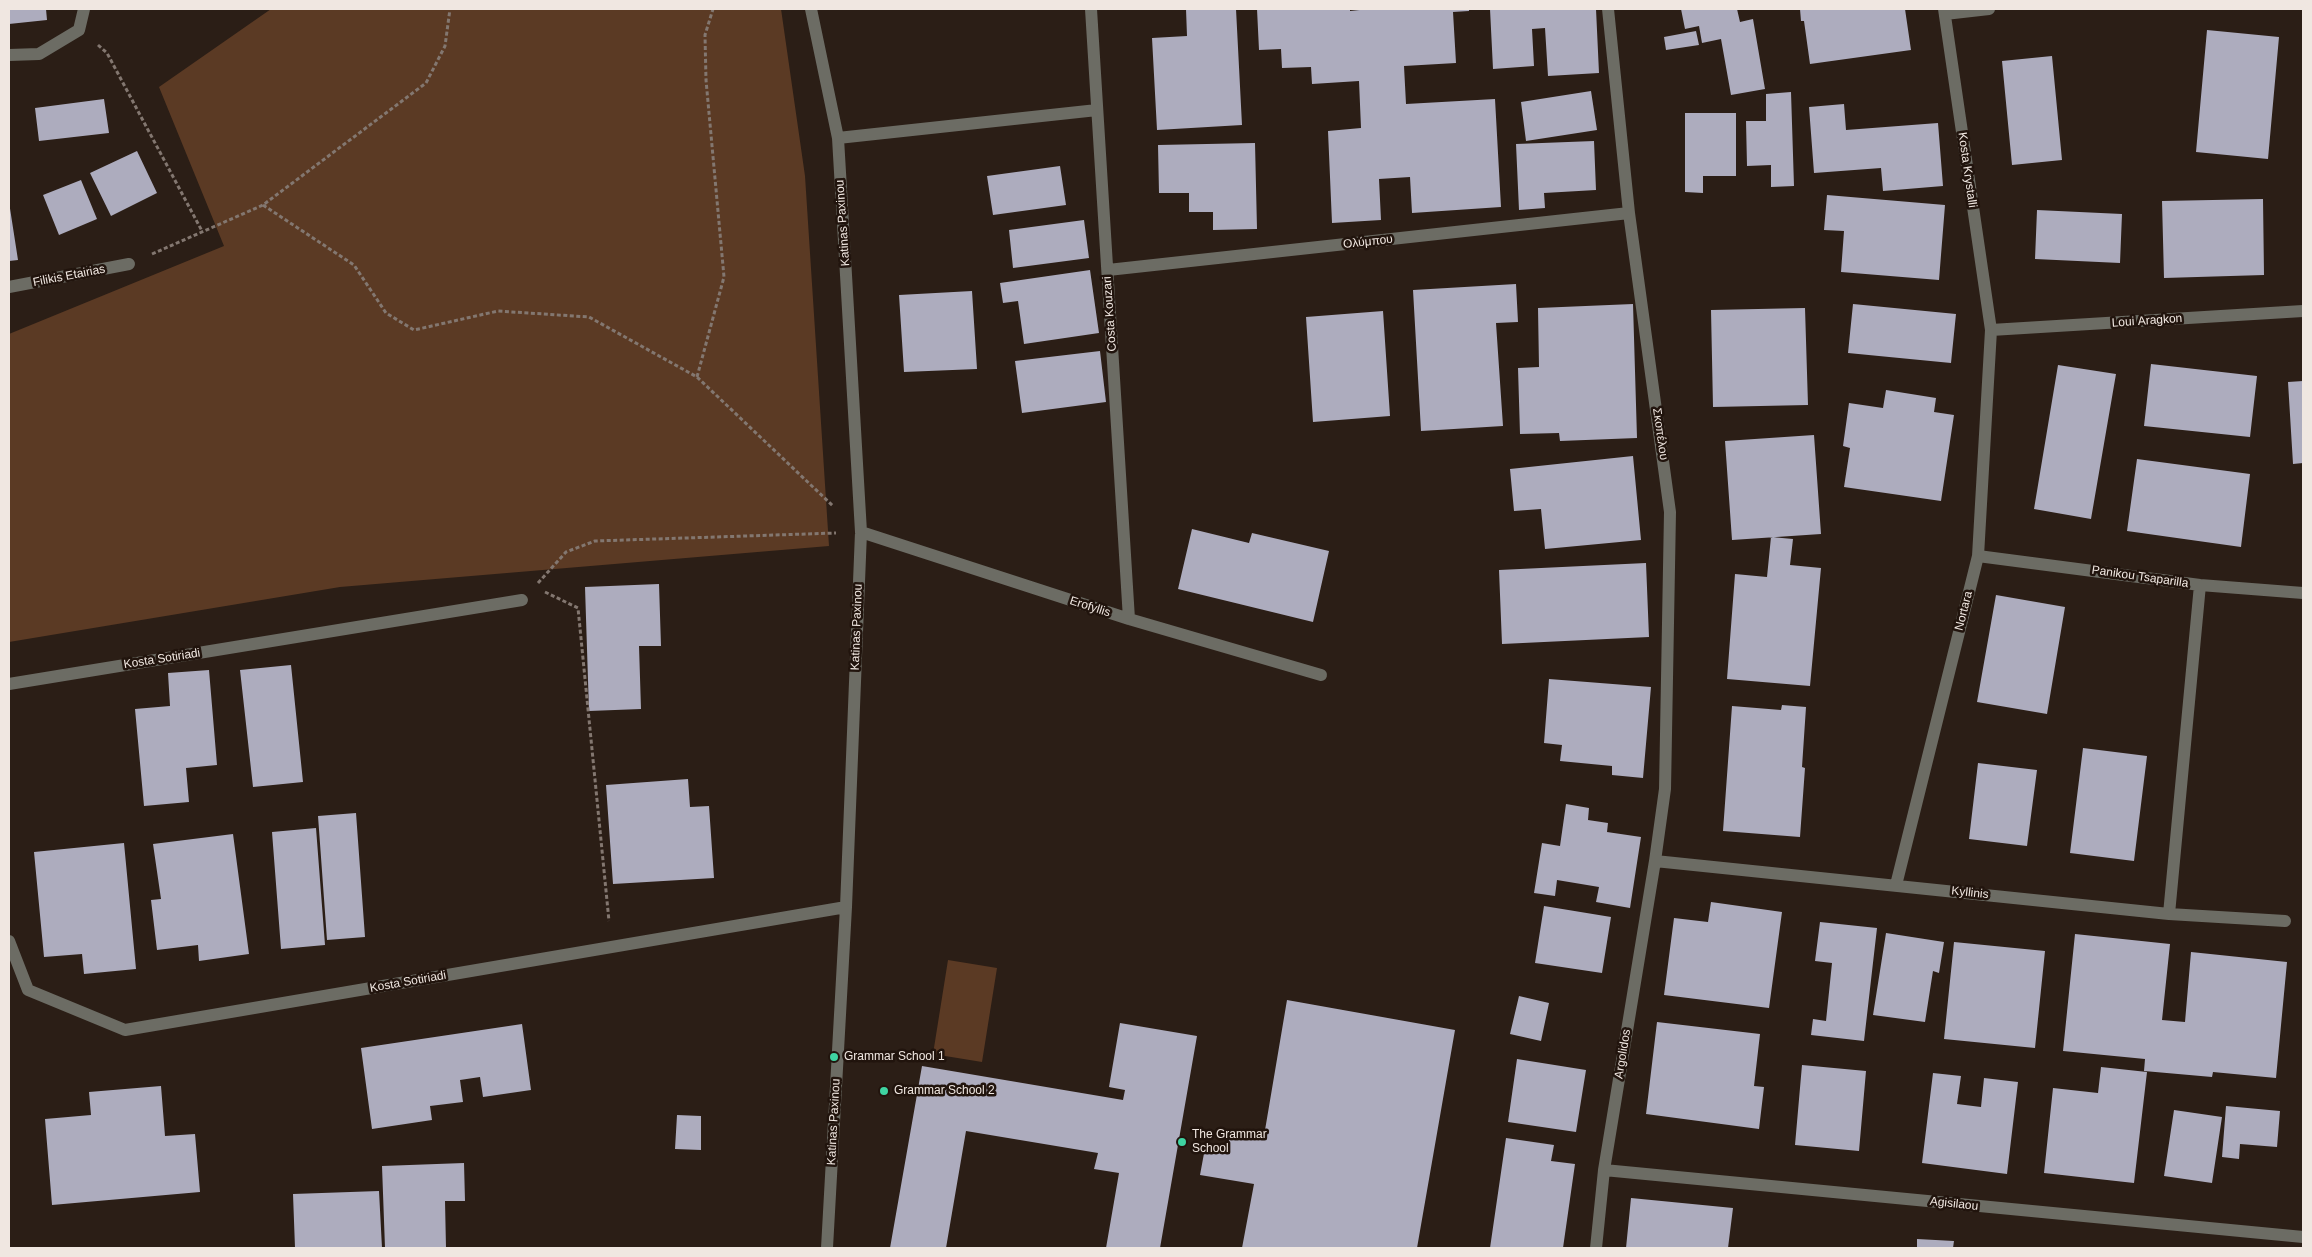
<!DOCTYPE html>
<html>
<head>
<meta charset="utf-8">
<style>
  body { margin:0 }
  #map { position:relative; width:2312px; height:1257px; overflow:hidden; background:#2b1e16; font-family:Arial,sans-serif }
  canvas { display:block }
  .frame { position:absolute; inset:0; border:10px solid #f0e7e1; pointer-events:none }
</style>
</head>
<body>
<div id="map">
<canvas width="2312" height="1257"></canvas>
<div class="frame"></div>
</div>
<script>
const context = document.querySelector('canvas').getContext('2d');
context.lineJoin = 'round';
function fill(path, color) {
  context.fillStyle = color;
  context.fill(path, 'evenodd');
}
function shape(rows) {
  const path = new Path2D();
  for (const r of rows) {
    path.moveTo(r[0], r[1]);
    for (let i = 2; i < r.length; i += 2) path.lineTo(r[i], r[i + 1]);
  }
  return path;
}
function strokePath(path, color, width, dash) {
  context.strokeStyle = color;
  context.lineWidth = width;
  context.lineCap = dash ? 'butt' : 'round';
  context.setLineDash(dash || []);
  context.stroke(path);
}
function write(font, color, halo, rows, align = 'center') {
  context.font = font + ' Arial,sans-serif';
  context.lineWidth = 5;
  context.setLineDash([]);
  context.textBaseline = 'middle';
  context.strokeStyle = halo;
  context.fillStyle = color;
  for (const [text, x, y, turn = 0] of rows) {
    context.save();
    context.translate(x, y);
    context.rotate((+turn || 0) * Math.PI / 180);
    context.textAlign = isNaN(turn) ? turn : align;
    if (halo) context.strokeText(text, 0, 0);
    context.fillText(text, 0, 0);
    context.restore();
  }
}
fill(shape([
  [271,9,781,9,805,176,829,546,340,587,9,642,9,334,224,246,159,87],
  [948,960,997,968,982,1062,933,1054]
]), '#5b3a24');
fill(shape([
  [9,9,46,9,47,20,9,24],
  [1186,9,1236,9,1242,125,1157,130,1152,38,1187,36],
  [1257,9,1350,9,1350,11,1369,9,1469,9,1469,11,1453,12,1456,63,1404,66,1406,104,1495,99,1501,207,1412,213,1410,177,1379,179,1381,220,1332,223,1328,131,1361,128,1359,81,1312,84,1311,67,1282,68,1281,49,1259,50],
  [1490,9,1596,9,1599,73,1548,76,1545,28,1532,29,1534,66,1493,69],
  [1681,9,1737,9,1740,22,1753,19,1765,89,1731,95,1721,39,1702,43,1699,26,1685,29],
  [1800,9,1905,9,1911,50,1810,64,1804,21,1801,21],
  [2207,30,2279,37,2268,159,2196,152],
  [1696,31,1699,45,1666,50,1664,37],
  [2052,56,2062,160,2012,165,2002,61],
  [1591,91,1597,130,1526,141,1521,102],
  [1791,92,1794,186,1771,187,1771,165,1747,166,1746,121,1766,121,1766,94],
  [104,99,109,133,39,141,35,108],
  [1844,104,1846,130,1938,123,1943,186,1883,191,1881,168,1814,173,1809,107],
  [1685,113,1736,113,1736,176,1703,176,1703,193,1685,192],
  [1594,141,1596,190,1544,193,1545,208,1519,210,1516,144],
  [1255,143,1257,229,1213,230,1213,212,1189,212,1189,193,1159,193,1158,145],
  [137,151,157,193,111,216,90,173],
  [1060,166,1066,205,993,215,987,176],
  [81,180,97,219,59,235,43,195],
  [1827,195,1945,205,1939,280,1841,272,1844,231,1824,230],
  [2263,199,2264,275,2164,278,2162,201],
  [9,202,18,260,9,261],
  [2037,210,2122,214,2120,263,2035,259],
  [1084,220,1089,258,1013,268,1009,230],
  [1090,270,1099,333,1024,344,1018,301,1003,303,1000,283],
  [1516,284,1518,322,1496,323,1503,426,1421,431,1413,290],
  [972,291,977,369,904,372,899,295],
  [1633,304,1637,438,1560,441,1559,433,1520,434,1518,368,1539,367,1538,308],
  [1853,304,1956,314,1951,363,1848,353],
  [1805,308,1808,405,1713,407,1711,310],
  [1383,311,1390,416,1313,422,1306,317],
  [1100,351,1106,402,1022,413,1015,361],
  [2151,364,2257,376,2250,437,2144,426],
  [2058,365,2116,374,2091,519,2034,509],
  [2303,381,2303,463,2293,464,2288,382],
  [1886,390,1936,398,1934,412,1954,415,1941,501,1844,487,1850,448,1843,446,1849,403,1883,408],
  [1814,435,1821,534,1732,540,1725,441],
  [1633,456,1641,540,1545,549,1541,509,1514,511,1510,469],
  [2137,459,2250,474,2241,547,2127,531],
  [1192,529,1249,543,1252,533,1329,551,1313,622,1178,589],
  [1771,537,1793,539,1790,565,1821,568,1810,686,1727,679,1735,574,1767,577],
  [1646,563,1649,637,1502,644,1499,570],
  [659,584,661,646,639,646,641,709,589,711,585,587],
  [1996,595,2065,607,2047,714,1977,702],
  [291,665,303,782,253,787,240,670],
  [209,670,217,765,186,768,189,802,144,806,135,709,170,706,168,673],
  [1549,679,1651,687,1643,778,1612,775,1612,766,1560,761,1562,745,1544,743],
  [1782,705,1806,707,1802,767,1805,768,1800,837,1723,831,1732,706,1781,710],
  [2083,748,2147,756,2134,861,2070,853],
  [1978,763,2037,770,2027,846,1969,839],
  [688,779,690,807,709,806,714,878,613,884,606,785],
  [1566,804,1589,808,1588,820,1608,823,1607,832,1641,837,1630,908,1596,902,1599,887,1557,880,1555,896,1534,893,1542,843,1560,846],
  [356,813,365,937,327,940,318,816],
  [316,828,325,945,281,949,272,832],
  [233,834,249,954,199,961,198,945,157,950,151,900,161,899,153,844],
  [124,843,136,969,84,974,82,954,44,957,34,852],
  [1711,902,1782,912,1769,1008,1664,995,1674,918,1708,922],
  [1544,906,1611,917,1602,973,1535,963],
  [1820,922,1877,928,1864,1041,1811,1035,1813,1019,1826,1021,1832,963,1815,961],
  [1886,933,1944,942,1939,973,1933,971,1925,1022,1873,1015],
  [2075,934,2170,944,2162,1020,2185,1022,2191,952,2287,962,2276,1078,2213,1072,2212,1077,2144,1071,2145,1059,2063,1051],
  [1954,942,2045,951,2035,1048,1944,1039],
  [1519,996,1549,1003,1541,1041,1510,1034],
  [1287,1000,1455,1030,1417,1248,1242,1248,1254,1184,1200,1175,1205,1148,1227,1151,1231,1130,1264,1136],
  [1657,1022,1760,1034,1754,1086,1764,1087,1759,1129,1646,1114],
  [1120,1023,1197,1036,1160,1248,1106,1248,1119,1173,1094,1169,1098,1153,966,1131,946,1248,890,1248,922,1066,1123,1100,1125,1090,1109,1087],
  [522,1024,531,1090,483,1097,480,1077,460,1080,463,1102,430,1106,432,1120,372,1129,361,1048],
  [1517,1059,1586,1070,1576,1132,1508,1122],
  [1802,1065,1866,1071,1859,1151,1795,1145],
  [2101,1067,2147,1072,2134,1183,2044,1173,2053,1088,2098,1093],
  [1933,1073,1961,1076,1957,1104,1981,1107,1984,1078,2018,1082,2007,1174,1922,1163],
  [161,1086,165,1136,195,1134,200,1192,52,1205,45,1119,91,1115,89,1092],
  [2226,1106,2280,1111,2277,1147,2240,1144,2239,1159,2222,1157],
  [2174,1110,2222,1117,2212,1183,2164,1176],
  [677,1115,701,1116,701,1150,675,1149],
  [1506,1138,1554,1145,1551,1161,1575,1164,1563,1248,1490,1248],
  [464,1163,465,1201,445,1201,446,1248,385,1248,382,1166],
  [379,1191,382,1248,295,1248,293,1194],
  [1631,1198,1733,1208,1728,1248,1626,1248],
  [1917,1239,1954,1241,1953,1248,1917,1248]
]), '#adacbe');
strokePath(shape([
  [98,45,107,53,202,231],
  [263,205,354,265,386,313,414,330,498,311,589,317,697,377,833,506],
  [152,254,263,205,426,83,445,46,450,9],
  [697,377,724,277,706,80,705,35,713,9],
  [538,583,566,552,595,541,836,533],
  [545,592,578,608,609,921]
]), '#837770', 3, [4, 2.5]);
strokePath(shape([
  [811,9,838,138,861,532,846,907,827,1248],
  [1091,9,1129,619],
  [1945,14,1989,9],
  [9,55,39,54,79,30,84,9],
  [838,138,1097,110],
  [1108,270,1629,213],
  [9,287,129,264],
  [1991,330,2303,311],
  [861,532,1129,619,1321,675],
  [1978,556,2200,585,2303,593],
  [9,684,522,600],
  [1655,861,2169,914,2285,921],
  [1896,885,1978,556,1991,330,1944,9],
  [2169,914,2200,585],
  [9,941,28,990,125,1030,846,907],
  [1604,1170,2303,1237],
  [1596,1248,1604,1170,1655,861,1665,789,1670,512,1629,213,1608,9]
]), '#6c6c64', 12);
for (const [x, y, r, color] of [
  [834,1057,5,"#3fd4a2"],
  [884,1091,5,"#3fd4a2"],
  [1182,1142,5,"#3fd4a2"]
]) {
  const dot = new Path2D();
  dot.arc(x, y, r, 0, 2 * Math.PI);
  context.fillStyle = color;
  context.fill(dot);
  strokePath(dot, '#21140d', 2);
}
write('12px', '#f0e7e1', '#21140d', [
  ["Kosta Krystalli",1967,170,82],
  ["Katinas Paxinou",843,223,-94],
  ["Ολύμπου",1368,242,-6],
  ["Filikis Etairias",69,276,-11],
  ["Costa Kouzari",1110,314,-94],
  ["Loui Aragkon",2147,321,-4],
  ["Σκοπέλου",1660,434,82],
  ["Panikou Tsaparilla",2140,577,8],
  ["Erofyllis",1090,607,18],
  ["Nortara",1964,611,-76],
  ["Katinas Paxinou",857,627,-88],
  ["Kosta Sotiriadi",162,659,-9],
  ["Kyllinis",1970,893,6],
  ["Kosta Sotiriadi",408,982,-10],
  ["Argolidos",1623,1054,-81],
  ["Katinas Paxinou",834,1122,-87],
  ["Agisilaou",1954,1204,6]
]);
write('12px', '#f0e7e1', '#21140d', [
  ["Grammar School 1",844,1057],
  ["Grammar School 2",894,1091],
  ["The Grammar",1192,1135],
  ["School",1192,1149]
], 'left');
</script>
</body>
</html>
